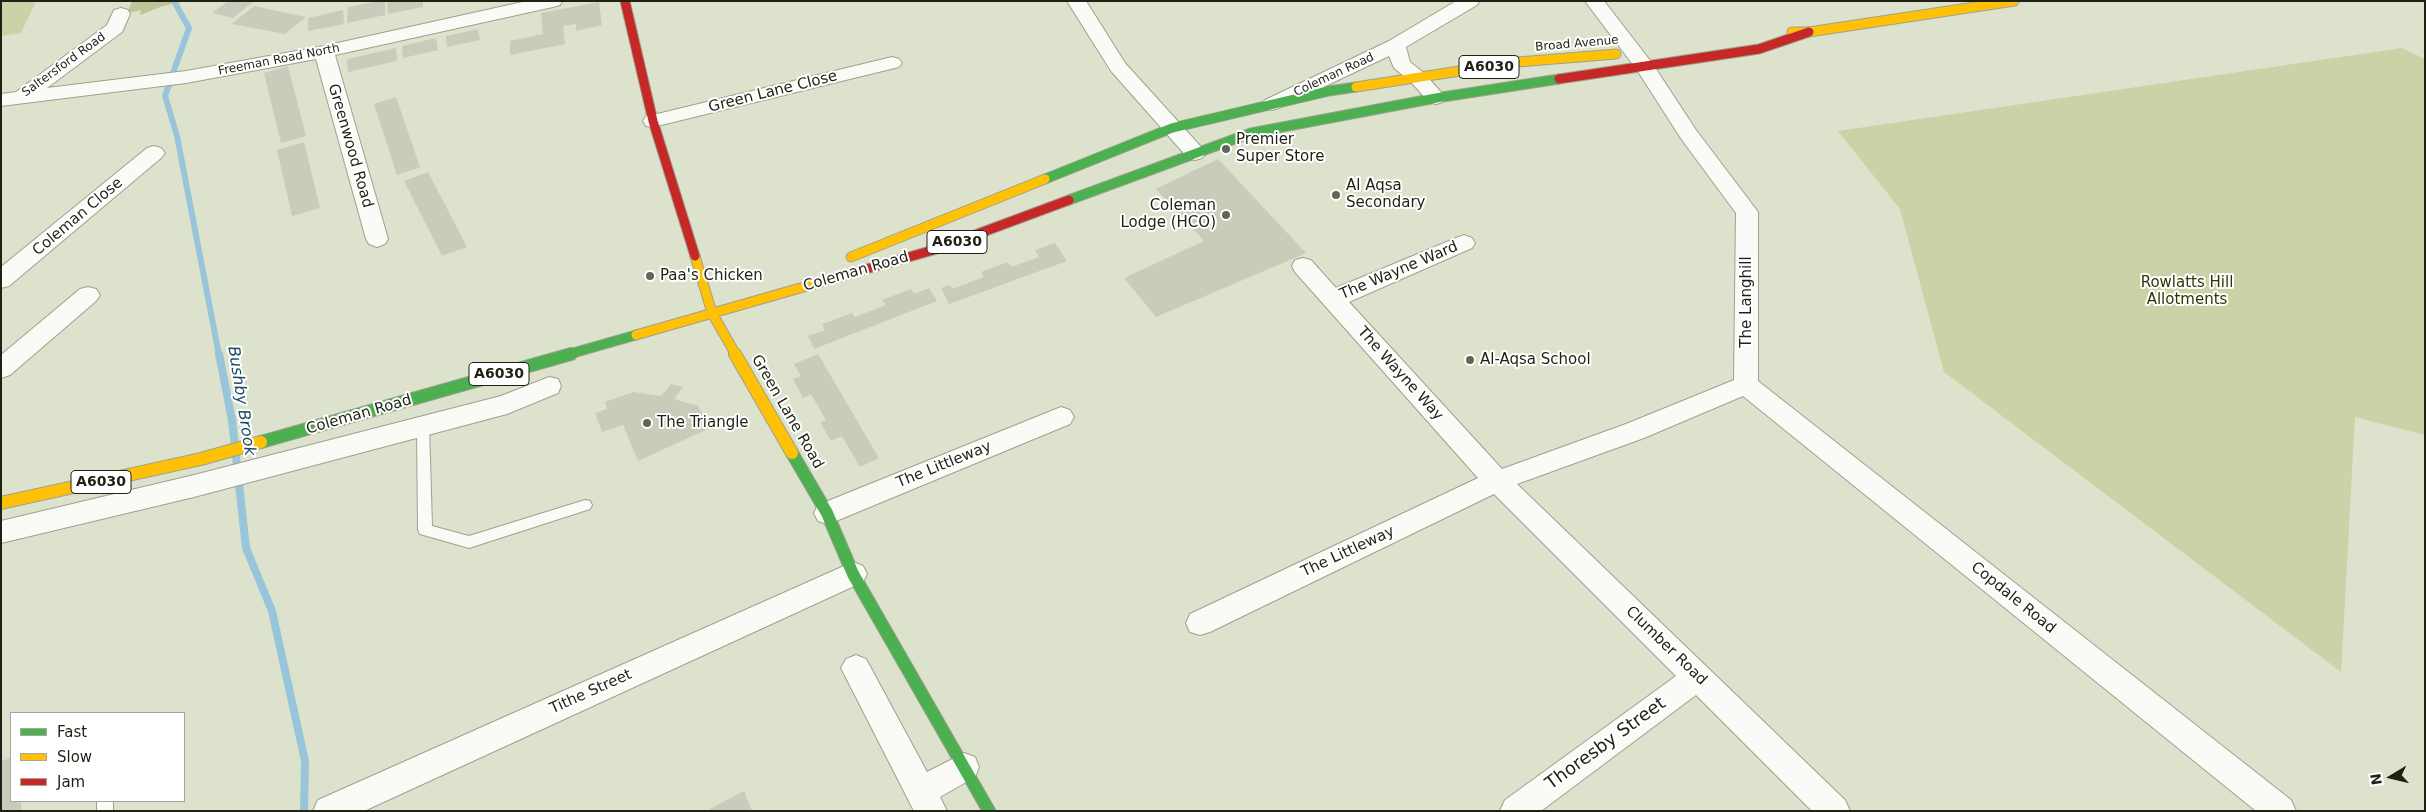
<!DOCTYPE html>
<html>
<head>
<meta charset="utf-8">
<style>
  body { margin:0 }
  #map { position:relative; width:2426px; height:812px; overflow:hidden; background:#dde2cc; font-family:"DejaVu Sans",sans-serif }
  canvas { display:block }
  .frame { position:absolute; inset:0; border:2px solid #1e2113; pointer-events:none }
  .legend { position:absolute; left:10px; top:712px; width:175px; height:90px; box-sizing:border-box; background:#fff; border:1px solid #a5a6a1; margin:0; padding:6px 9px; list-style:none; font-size:15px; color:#1e2113 }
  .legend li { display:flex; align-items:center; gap:10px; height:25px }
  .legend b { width:25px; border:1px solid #a5a6a1 }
  .north { position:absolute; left:2366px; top:752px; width:50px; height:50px; -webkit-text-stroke:4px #fff; paint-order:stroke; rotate:261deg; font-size:14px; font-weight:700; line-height:20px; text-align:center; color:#1e2113 }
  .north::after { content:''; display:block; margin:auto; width:18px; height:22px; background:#1e2113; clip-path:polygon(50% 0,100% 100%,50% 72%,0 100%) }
</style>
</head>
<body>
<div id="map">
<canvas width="2426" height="812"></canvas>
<div class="frame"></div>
<ul class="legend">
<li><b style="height:6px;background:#4caf50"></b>Fast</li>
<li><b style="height:6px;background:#ffc107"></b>Slow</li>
<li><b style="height:6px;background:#c62828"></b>Jam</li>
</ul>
<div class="north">N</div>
</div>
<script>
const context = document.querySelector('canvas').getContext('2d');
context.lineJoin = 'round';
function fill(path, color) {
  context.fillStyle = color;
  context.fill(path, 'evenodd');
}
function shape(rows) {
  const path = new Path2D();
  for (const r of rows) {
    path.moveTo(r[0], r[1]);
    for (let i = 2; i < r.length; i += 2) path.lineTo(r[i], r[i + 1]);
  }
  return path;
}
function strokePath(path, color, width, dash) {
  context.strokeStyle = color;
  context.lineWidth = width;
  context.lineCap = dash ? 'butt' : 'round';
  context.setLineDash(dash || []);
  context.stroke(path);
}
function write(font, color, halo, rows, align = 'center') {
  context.font = font + ' "DejaVu Sans",sans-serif';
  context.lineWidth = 4;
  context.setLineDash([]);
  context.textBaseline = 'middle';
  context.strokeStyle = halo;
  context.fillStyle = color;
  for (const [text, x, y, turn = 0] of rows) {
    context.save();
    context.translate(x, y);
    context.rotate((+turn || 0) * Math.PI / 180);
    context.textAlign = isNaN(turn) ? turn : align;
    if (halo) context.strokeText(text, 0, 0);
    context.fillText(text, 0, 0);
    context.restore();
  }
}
fill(shape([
  [1,1,36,1,21,33,1,36],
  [2402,48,2425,59,2425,435,2355,417,2341,672,1944,372,1900,209,1838,131]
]), '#cad2a7');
fill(shape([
  [132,1,186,1,163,6,140,15,141,10,127,13]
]), '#bdc598');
strokePath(shape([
  [174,1,189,28,165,96,177,136,219,355]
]), '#98c5da', 6);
strokePath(shape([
  [219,354,232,420,246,548,272,611,305,761,304,811]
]), '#98c5da', 8);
fill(shape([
  [228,1,249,1,253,2,233,18,212,13],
  [379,1,385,1,385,15,347,23,348,7],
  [387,1,423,1,423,7,388,14],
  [599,2,602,25,576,31,576,24,563,26,565,44,510,55,510,41,543,34,541,13],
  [254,6,306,17,285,34,232,24],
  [343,10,344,24,308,31,308,18],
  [478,29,480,40,447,47,446,36],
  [436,38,438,50,403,58,402,46],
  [396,48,397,61,348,72,347,59],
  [288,66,306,136,281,143,264,73],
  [396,97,420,167,397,175,374,104],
  [304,142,320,208,292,216,277,150],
  [1218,159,1306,253,1156,317,1124,278,1204,241,1156,189],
  [428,172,467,247,442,256,404,181],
  [1055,243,1067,261,949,304,941,288,950,285,952,289,984,277,981,272,1008,262,1011,267,1039,257,1035,250],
  [929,288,937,301,814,349,808,336,825,330,822,324,852,313,855,317,886,305,882,300,911,289,914,294],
  [818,354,879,458,860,467,842,436,831,441,820,422,826,420,811,394,803,398,793,379,801,376,794,364],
  [671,384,683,387,674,399,698,406,710,428,638,461,623,425,602,432,595,413,607,409,605,402,633,392,661,396],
  [11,758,11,801,21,801,21,811,1,811,1,761],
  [744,791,752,811,706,811]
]), '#cacbba');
const lane = shape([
  [423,421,427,423,429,426,432,526,469,536,585,500,590,501,592,505,590,509,469,548,420,534,418,530,417,426,419,423,423,421],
  [97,801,113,801,113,811,97,811,97,801]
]);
const street = shape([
  [527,1,562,1,560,5,553,7,335,55,388,239,385,244,377,247,369,244,366,239,316,59,186,83,1,106,1,94,16,92,107,25,114,10,121,8,128,10,130,14,122,32,47,88,186,71,324,46,527,1],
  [1067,1,1086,1,1125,63,1202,148,1206,153,1202,158,1195,160,1188,158,1111,71,1067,1],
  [1456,1,1479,1,1477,5,1406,47,1410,62,1425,74,1446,98,1443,102,1436,104,1429,102,1411,82,1394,68,1389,56,1279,108,1272,110,1265,108,1262,104,1265,100,1389,41,1456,1],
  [1585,1,1604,1,1652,63,1696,130,1758,212,1758,381,2291,800,2296,811,2256,811,1743,396,1644,438,1517,484,1845,800,1850,811,1812,811,1696,695,1541,811,1500,811,1505,800,1676,676,1494,494,1210,632,1200,635,1190,632,1186,623,1190,614,1478,478,1295,272,1292,266,1295,260,1303,258,1311,260,1336,288,1456,238,1464,235,1472,238,1475,243,1472,248,1349,302,1502,469,1626,424,1734,380,1736,213,1682,140,1637,70,1585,1],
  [892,57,899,59,902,63,899,67,653,127,646,126,643,121,646,116,653,115,892,57],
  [154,146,161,148,165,153,161,158,9,286,1,288,1,267,147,148,154,146],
  [88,287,96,289,100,295,96,301,10,375,1,378,1,355,80,289,88,287],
  [549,377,558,379,561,386,558,393,507,414,194,497,1,543,1,521,194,475,501,396,549,377],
  [1061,407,1070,410,1074,417,1070,424,836,521,827,524,818,521,814,513,818,505,1061,407],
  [853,562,863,566,867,574,863,582,364,811,313,811,318,800,853,562],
  [856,655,866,659,927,772,964,753,975,757,979,767,975,777,940,797,947,811,914,811,841,668,846,659,856,655]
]);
const fastFar1 = shape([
  [1045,179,1172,128,1329,91,1356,87],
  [1069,200,1251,133,1436,98,1559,79],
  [566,355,636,335]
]);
const fast = shape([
  [261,442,571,354],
  [792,453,827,513,853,574,989,811]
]);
const slowFar1 = shape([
  [1792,32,1809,32,2014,1],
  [1356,87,1518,62,1616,54],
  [695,256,712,313,736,355],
  [851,257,1045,179],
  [636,335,863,270]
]);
const slow = shape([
  [735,354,792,453],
  [1,503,201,459,261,442]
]);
const jam = shape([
  [625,1,653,121,695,256],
  [1559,79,1759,49,1809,32],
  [863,270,937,249,1069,200]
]);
strokePath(lane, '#9da190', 2);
strokePath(street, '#9da190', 2);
strokePath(fastFar1, '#9da190', 11);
strokePath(fast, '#9da190', 14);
strokePath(slowFar1, '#9da190', 11);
strokePath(slow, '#9da190', 14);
strokePath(jam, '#9da190', 11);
fill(lane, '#fafbf7');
fill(street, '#fafbf7');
strokePath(fastFar1, '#4caf50', 9);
strokePath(fast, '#4caf50', 12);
strokePath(slowFar1, '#ffc107', 9);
strokePath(slow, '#ffc107', 12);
strokePath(jam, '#c62828', 9);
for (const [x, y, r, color] of [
  [1226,149,5,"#616554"],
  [1336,195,5,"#616554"],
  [1226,215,5,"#616554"],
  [650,276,5,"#616554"],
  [1470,360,5,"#616554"],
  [647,423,5,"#616554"]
]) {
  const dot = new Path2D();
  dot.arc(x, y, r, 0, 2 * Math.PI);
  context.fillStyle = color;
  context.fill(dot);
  strokePath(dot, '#fff', 2);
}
write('12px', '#1e2113', '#fff', [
  ["Broad Avenue",1577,44,-5],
  ["Freeman Road North",279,60,-11],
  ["Saltersford Road",64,65,-36],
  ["Coleman Road",1334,75,-25]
]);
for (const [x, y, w] of [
  [1489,67,60],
  [957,242,60],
  [499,374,60],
  [101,482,60]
]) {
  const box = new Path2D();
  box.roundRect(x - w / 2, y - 11.5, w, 23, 4);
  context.fillStyle = '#fff';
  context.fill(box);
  strokePath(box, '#1e2113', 1);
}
write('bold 14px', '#1e2113', null, [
  ["A6030",1489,67],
  ["A6030",957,242],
  ["A6030",499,374],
  ["A6030",101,482]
]);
write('15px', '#1e2113', '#fff', [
  ["Green Lane Close",773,92,-14],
  ["Greenwood Road",350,146,74],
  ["Coleman Close",78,217,-40],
  ["The Wayne Ward",1399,271,-23],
  ["Coleman Road",856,272,-16],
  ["The Langhill",1747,302,-90],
  ["The Wayne Way",1400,374,48],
  ["Green Lane Road",787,412,60],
  ["Coleman Road",359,415,-16],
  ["The Littleway",944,465,-22],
  ["The Littleway",1348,552,-25],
  ["Copdale Road",2013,598,39],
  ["Clumber Road",1666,646,44],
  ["Tithe Street",591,692,-24]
]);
write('15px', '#1e2113', '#fff', [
  ["Premier",1236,140],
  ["Super Store",1236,157],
  ["Al Aqsa",1346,186],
  ["Secondary",1346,203],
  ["Coleman",1216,206,"right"],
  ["Lodge (HCO)",1216,223,"right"],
  ["Paa's Chicken",660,276],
  ["Al-Aqsa School",1480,360],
  ["The Triangle",657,423]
], 'left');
write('15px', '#2f3603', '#fff', [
  ["Rowlatts Hill",2187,283],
  ["Allotments",2187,300]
]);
write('italic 16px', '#1a4b66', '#fff', [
  ["Bushby Brook",241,401,81]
]);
write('18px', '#1e2113', '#fff', [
  ["Thoresby Street",1606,744,-36]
]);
</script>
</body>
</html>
